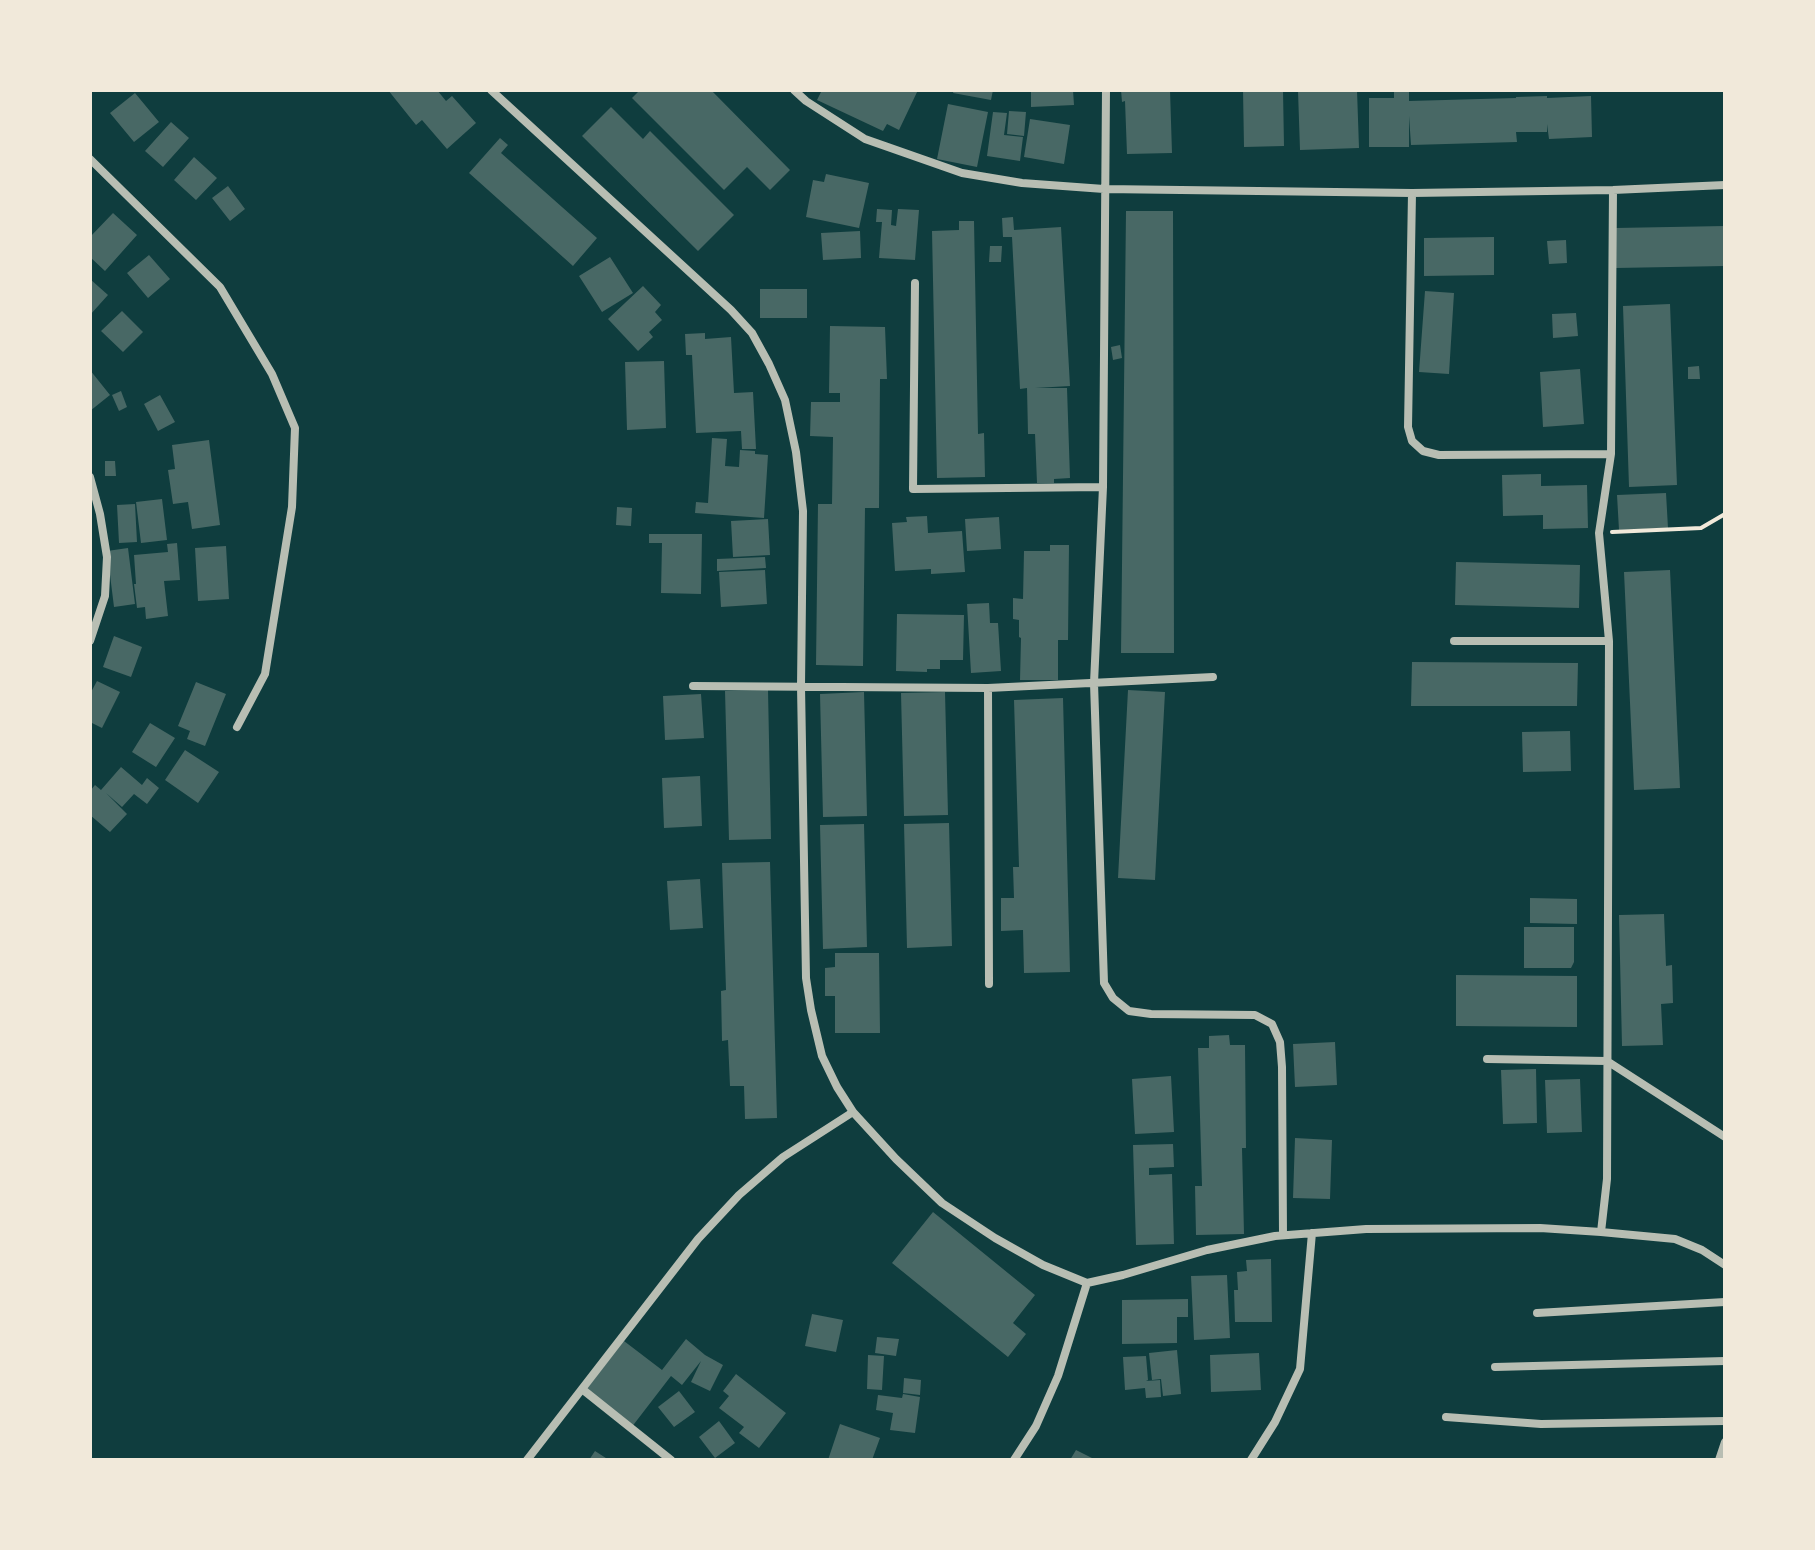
<!DOCTYPE html>
<html>
<head>
<meta charset="utf-8">
<style>
  body { margin:0 }
  #map { position:relative; width:1815px; height:1550px; overflow:hidden; background:#0f3d3e; font-family:Merriweather,serif }
  canvas { display:block }
  .frame { position:absolute; inset:0; border:92px solid #f1e9da; pointer-events:none }
</style>
</head>
<body>
<div id="map">
<canvas width="1815" height="1550"></canvas>
<div class="frame"></div>
</div>
<script>
const context = document.querySelector('canvas').getContext('2d');
context.lineJoin = 'round';
function fill(path, color) {
  context.fillStyle = color;
  context.fill(path, 'evenodd');
}
function shape(rows) {
  const path = new Path2D();
  for (const r of rows) {
    path.moveTo(r[0], r[1]);
    for (let i = 2; i < r.length; i += 2) path.lineTo(r[i], r[i + 1]);
  }
  return path;
}
function strokePath(path, color, width, dash) {
  context.strokeStyle = color;
  context.lineWidth = width;
  context.lineCap = dash ? 'butt' : 'round';
  context.setLineDash(dash || []);
  context.stroke(path);
}
fill(shape([
  [388,90,437,90,446,101,452,96,476,123,447,149,422,120,416,125],
  [640,90,711,90,790,170,770,190,747,167,724,190,632,98],
  [822,90,918,90,899,130,887,124,883,131,817,100],
  [954,90,993,90,991,100,953,93],
  [1031,90,1073,90,1074,105,1031,107],
  [1121,90,1170,90,1172,153,1127,154,1125,101,1122,102],
  [1243,90,1283,90,1284,146,1244,147],
  [1357,90,1359,148,1300,150,1298,91],
  [1394,90,1409,90,1409,101,1516,98,1516,97,1547,96,1547,98,1591,96,1592,137,1549,139,1547,124,1547,132,1516,132,1517,142,1411,145,1409,116,1409,147,1369,147,1369,98,1394,98],
  [135,93,159,122,134,142,110,113],
  [948,104,988,112,977,167,937,159],
  [611,107,643,139,650,131,734,215,698,251,582,136],
  [1009,111,1026,112,1024,136,1007,134],
  [993,112,1007,113,1004,135,1023,137,1020,161,987,156],
  [1030,119,1070,125,1064,164,1024,157],
  [171,122,189,138,163,167,145,151],
  [500,138,508,145,501,153,597,238,573,266,469,173],
  [194,157,217,178,196,200,174,180],
  [826,174,869,183,859,228,806,217,813,180,824,182],
  [228,186,245,209,230,221,212,198],
  [877,209,892,210,891,225,896,226,898,209,919,210,915,260,879,258,882,222,876,222],
  [1126,211,1173,211,1174,653,1121,653],
  [113,213,137,235,105,271,90,257,90,237],
  [1013,217,1014,230,1061,227,1070,386,1035,388,1067,388,1070,478,1054,479,1054,483,1037,483,1035,434,1028,434,1027,388,1020,389,1012,237,1003,237,1002,218],
  [959,221,974,221,978,434,984,433,985,477,937,478,932,231,959,230],
  [1725,226,1725,266,1616,268,1615,228],
  [860,231,861,258,823,260,821,233],
  [1494,237,1494,275,1424,276,1424,238],
  [1566,240,1567,263,1549,264,1547,241],
  [990,246,1002,246,1001,262,989,262],
  [149,255,170,279,148,298,127,273],
  [610,257,633,293,602,312,579,276],
  [90,279,108,295,90,315],
  [643,286,661,305,655,312,662,320,649,332,653,337,638,351,608,319],
  [760,289,807,289,807,318,760,318],
  [1425,291,1454,293,1449,374,1419,372],
  [1670,304,1677,485,1629,487,1623,306],
  [122,311,143,332,123,352,101,331],
  [1576,313,1578,336,1553,338,1552,314],
  [830,326,885,327,887,379,880,379,879,508,865,508,863,666,816,665,818,504,832,504,833,437,810,436,811,402,840,402,840,393,829,393],
  [705,333,705,339,731,337,734,393,753,392,756,449,742,449,741,431,696,433,692,355,686,355,685,334],
  [1120,345,1122,358,1113,360,1111,347],
  [664,361,666,428,627,430,625,362],
  [1699,366,1700,379,1688,379,1688,367],
  [1580,369,1584,424,1543,427,1540,372],
  [90,370,110,395,90,411],
  [121,391,127,407,119,411,112,395],
  [160,395,175,422,158,431,144,404],
  [712,438,727,439,725,466,739,467,740,450,755,451,755,454,768,455,764,518,695,513,696,502,708,503],
  [209,440,220,525,192,529,188,502,173,504,168,470,175,469,172,445],
  [105,461,115,461,116,476,105,476],
  [1541,474,1541,486,1587,485,1588,528,1543,529,1543,515,1503,516,1502,475],
  [1666,493,1668,528,1619,530,1617,495],
  [162,499,167,540,141,543,136,502],
  [135,504,137,542,119,543,117,505],
  [617,507,632,508,631,526,616,525],
  [927,516,928,533,962,531,965,572,931,574,931,569,895,571,892,523,907,522,906,517],
  [999,517,1001,549,967,551,965,519],
  [768,519,770,555,733,557,731,521],
  [649,534,702,534,701,594,661,593,662,543,649,543],
  [177,543,180,580,164,581,168,616,146,619,145,607,137,608,134,584,136,584,134,555,168,552,167,544],
  [1050,545,1069,545,1068,640,1058,640,1058,680,1020,680,1021,638,1019,637,1019,620,1013,619,1013,598,1023,599,1024,551,1050,551],
  [226,546,229,599,198,601,195,548],
  [128,548,135,604,114,607,107,551],
  [765,557,766,568,717,571,717,559],
  [1456,562,1580,565,1579,608,1455,605],
  [765,570,767,604,721,607,719,572],
  [1670,570,1680,788,1634,790,1624,572],
  [989,603,990,623,998,623,1001,671,971,673,967,604],
  [897,614,964,615,963,660,940,660,940,669,927,669,927,672,896,671],
  [114,636,142,647,131,677,103,667],
  [1412,662,1578,663,1577,706,1411,706],
  [97,681,120,692,102,728,90,722,90,694],
  [196,682,226,694,205,746,187,739,190,731,178,726],
  [768,690,771,839,729,840,725,691],
  [1128,690,1165,692,1155,880,1118,878],
  [864,692,867,816,823,817,820,694],
  [945,692,948,815,904,816,901,693],
  [701,694,704,738,665,740,663,696],
  [1063,698,1070,972,1024,973,1023,930,1001,931,1001,898,1014,898,1013,867,1019,867,1014,700],
  [150,723,175,738,156,767,132,752],
  [1570,731,1571,771,1523,772,1522,732],
  [185,750,219,772,198,803,165,780],
  [121,767,142,785,147,778,159,788,147,804,134,794,122,807,106,793,127,814,110,832,90,815,90,791,95,785,101,790],
  [700,776,702,826,664,828,662,778],
  [949,823,952,946,907,948,904,824],
  [864,824,867,947,823,949,820,825],
  [770,862,777,1118,745,1119,744,1086,730,1086,728,1040,722,1041,721,991,726,990,722,863],
  [700,879,703,928,670,930,667,881],
  [1530,898,1577,899,1577,924,1530,923],
  [1664,914,1666,966,1672,965,1673,1003,1661,1004,1663,1045,1622,1046,1619,915],
  [1524,927,1574,927,1574,962,1571,968,1524,968],
  [835,953,879,953,880,1033,835,1033,835,996,825,996,825,968,835,967],
  [1456,975,1577,976,1577,1027,1456,1026],
  [1229,1035,1230,1045,1245,1045,1246,1148,1242,1148,1244,1234,1196,1235,1195,1186,1202,1186,1198,1048,1209,1048,1209,1036],
  [1335,1042,1337,1085,1295,1087,1293,1044],
  [1536,1069,1537,1123,1503,1124,1501,1070],
  [1171,1076,1174,1132,1135,1134,1132,1079],
  [1580,1079,1582,1132,1547,1133,1545,1080],
  [1295,1138,1332,1140,1330,1199,1293,1198],
  [1173,1144,1174,1167,1149,1168,1149,1175,1172,1174,1174,1244,1136,1245,1133,1145],
  [933,1212,1035,1295,1013,1323,1026,1334,1008,1357,892,1263],
  [1271,1259,1272,1322,1235,1322,1234,1290,1238,1290,1237,1272,1247,1271,1246,1260],
  [1227,1275,1230,1338,1194,1340,1191,1276],
  [1188,1299,1188,1317,1177,1317,1177,1343,1122,1344,1122,1300],
  [812,1314,843,1320,836,1352,805,1346],
  [877,1337,899,1339,896,1356,875,1353],
  [686,1339,705,1355,723,1365,710,1391,691,1382,701,1361,682,1385,671,1376,631,1428,584,1392,624,1341,662,1370],
  [1177,1350,1181,1394,1163,1396,1161,1379,1152,1380,1149,1353],
  [1259,1353,1261,1390,1211,1392,1210,1355],
  [868,1355,884,1356,882,1390,867,1389],
  [1146,1356,1148,1380,1146,1381,1160,1380,1161,1397,1146,1398,1145,1388,1125,1390,1123,1357],
  [736,1374,786,1413,759,1448,739,1433,744,1427,719,1408,729,1396,723,1391],
  [904,1378,921,1380,920,1395,903,1393],
  [679,1391,695,1412,674,1427,658,1407],
  [903,1394,920,1397,915,1433,890,1430,893,1413,876,1410,878,1395,902,1398],
  [719,1421,735,1443,715,1458,699,1437],
  [840,1424,880,1438,872,1460,828,1460],
  [1076,1450,1096,1460,1070,1460],
  [595,1451,609,1460,589,1460]
]), '#486865');
strokePath(shape([
  [1612,532,1701,528,1725,514]
]), '#f1e9da', 4);
strokePath(shape([
  [491,90,731,310,752,333,769,364,785,400,796,452,803,511,801,686,806,978,811,1010,822,1056,837,1087,853,1112,896,1159,942,1203,995,1238,1043,1265,1087,1283,1123,1275,1207,1250,1275,1236,1366,1229,1540,1228,1601,1232,1675,1239,1702,1250,1725,1265],
  [794,90,806,101,865,139,962,173,1022,183,1104,189,1412,193,1613,190,1725,185],
  [1106,90,1103,487,1094,683,1104,983,1113,998,1129,1011,1151,1014,1255,1015,1272,1024,1280,1042,1282,1067,1283,1235],
  [90,159,220,287,272,374,295,428,292,507,265,674,237,727],
  [1412,193,1408,427,1412,441,1423,451,1439,455,1611,454],
  [915,283,913,489,1103,487],
  [90,477,100,514,107,557,105,596,90,641],
  [1454,641,1609,641],
  [693,686,988,688,1213,677],
  [988,688,989,984],
  [1487,1059,1607,1061,1725,1137],
  [1601,1232,1607,1179,1609,641,1599,533,1611,454,1613,190],
  [1537,1313,1725,1302],
  [1495,1367,1725,1361],
  [582,1389,671,1460],
  [1446,1417,1541,1424,1725,1421],
  [527,1460,698,1239,739,1195,783,1157,853,1112],
  [1014,1460,1036,1426,1058,1376,1087,1283],
  [1251,1460,1275,1422,1300,1369,1312,1233],
  [1719,1460,1725,1442]
]), '#b8beb3', 8);
</script>
</body>
</html>
